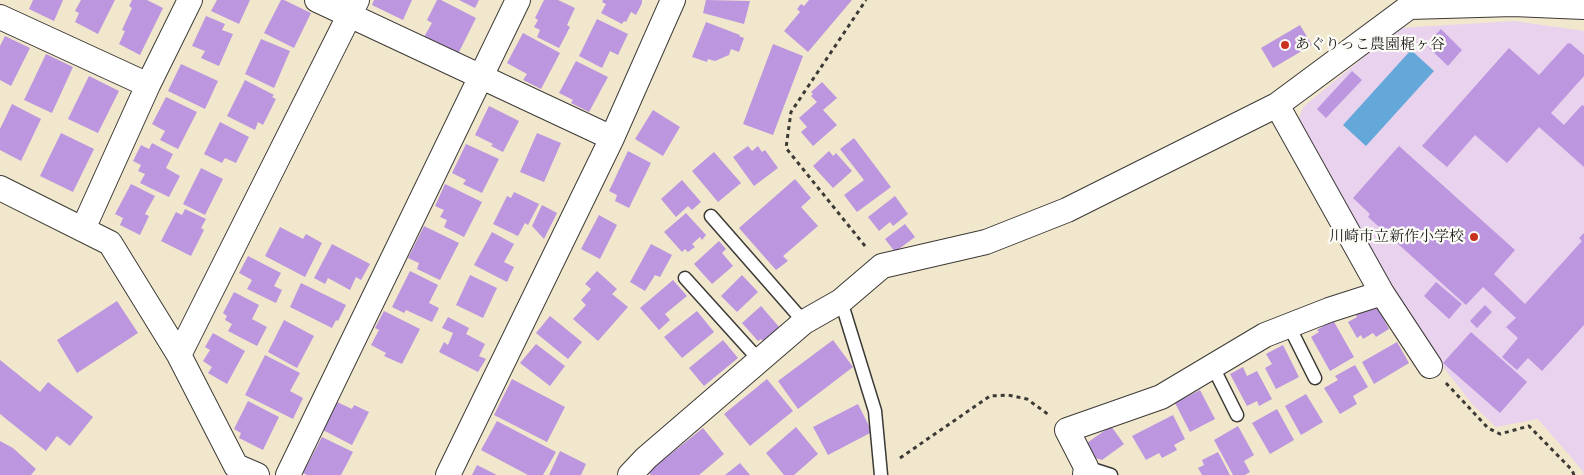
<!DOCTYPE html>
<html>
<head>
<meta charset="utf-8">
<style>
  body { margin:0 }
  canvas { display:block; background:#f1e7cc }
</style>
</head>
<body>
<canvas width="1584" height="475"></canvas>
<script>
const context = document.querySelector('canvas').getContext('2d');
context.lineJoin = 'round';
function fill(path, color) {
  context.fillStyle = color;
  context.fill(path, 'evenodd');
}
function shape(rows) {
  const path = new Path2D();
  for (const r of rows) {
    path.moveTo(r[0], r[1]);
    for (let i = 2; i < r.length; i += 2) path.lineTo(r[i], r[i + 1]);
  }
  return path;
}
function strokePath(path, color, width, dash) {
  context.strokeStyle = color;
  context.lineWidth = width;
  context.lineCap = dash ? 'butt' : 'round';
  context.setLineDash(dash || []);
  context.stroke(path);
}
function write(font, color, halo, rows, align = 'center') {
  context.font = font + ' Alegreya,"Noto Serif JP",serif';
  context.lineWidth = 4.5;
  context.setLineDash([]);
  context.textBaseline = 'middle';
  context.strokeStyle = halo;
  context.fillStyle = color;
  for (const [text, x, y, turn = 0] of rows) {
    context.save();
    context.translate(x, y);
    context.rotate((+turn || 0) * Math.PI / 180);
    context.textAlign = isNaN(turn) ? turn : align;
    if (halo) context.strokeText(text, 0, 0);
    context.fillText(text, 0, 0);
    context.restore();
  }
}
fill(shape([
  [1514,21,1584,31,1584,475,1582,470,1538,419,1496,427,1473,405,1440,363,1429,355,1299,119,1303,107,1399,28]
]), '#e9d2ee');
fill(shape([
  [1411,50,1434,71,1366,146,1343,125]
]), '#63a8d9');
fill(shape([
  [33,0,63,0,54,21,29,9],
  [81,0,115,0,98,34,75,22,79,13,75,11],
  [132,0,147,0,163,8,140,55,119,44,125,31,122,30,132,8,129,6],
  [217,0,250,0,239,24,211,11],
  [281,0,284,0,311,13,294,48,264,33],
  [374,0,412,0,403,20,372,5],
  [437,0,441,0,476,18,458,54,424,37,432,23,427,20],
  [459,0,479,0,475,8],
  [544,0,558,0,575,8,567,25,570,27,559,48,537,37,540,30,534,27,538,20,535,18],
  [603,0,642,0,642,3,636,15,631,12,626,22,624,21,622,24,601,13,606,4,602,2],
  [706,0,750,1,744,24,703,13],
  [809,0,852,0,808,52,784,31,800,12,797,9,801,4,804,6],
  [206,16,225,24,222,30,233,34,219,66,201,58,205,51,192,46],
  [597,19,628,34,618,55,610,51,602,68,579,56],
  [706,22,740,35,739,36,744,38,739,52,731,49,729,55,715,61,708,59,707,62,692,57],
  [1300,25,1312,45,1273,68,1261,48],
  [1441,29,1462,50,1448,66,1426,45],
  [523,33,560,53,541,89,523,80,527,74,507,63],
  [5,36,30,48,11,86,0,80,0,46],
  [261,39,290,51,274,88,245,74],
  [1568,43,1569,44,1570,43,1584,55,1584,76,1551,113,1564,125,1582,105,1584,106,1584,167,1539,127,1507,163,1475,135,1447,167,1422,146,1509,48,1539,75],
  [773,44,803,56,773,135,743,124],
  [46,54,73,67,52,113,24,100],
  [576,61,608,77,589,112,571,103,573,100,559,93],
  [181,64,218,81,205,109,168,91],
  [1352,71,1362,80,1326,118,1317,109],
  [89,76,119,91,98,133,68,119],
  [245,80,274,95,272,97,276,99,263,125,258,122,255,130,227,116],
  [822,82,837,98,823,110,837,125,813,146,801,132,807,127,799,118,817,102,811,96,813,94,811,92],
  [166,97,197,112,178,149,160,140,165,131,152,124],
  [12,104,41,119,21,161,0,150,0,129],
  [489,106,519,121,503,152,491,146,493,144,475,135],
  [653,110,680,127,663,156,635,139],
  [220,122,249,137,236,163,225,158,222,163,204,154],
  [61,133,94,149,73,192,40,176],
  [537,133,561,143,544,182,520,172],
  [854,138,891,187,857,212,844,195,864,180,840,149],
  [152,143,173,154,166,168,180,176,169,197,140,183,145,174,138,171,141,165,133,161,141,145,149,149],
  [466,144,499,159,482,193,463,184,466,180,452,173],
  [748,146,752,151,758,146,762,152,765,150,778,168,754,186,733,157],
  [1399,146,1515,250,1494,274,1525,304,1582,241,1579,238,1584,233,1584,325,1542,371,1528,358,1517,370,1502,357,1518,338,1506,327,1516,318,1483,287,1466,305,1368,217,1370,214,1353,198],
  [628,151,651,163,629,208,615,201,617,195,609,191],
  [829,151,833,156,836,153,852,171,833,188,813,166],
  [714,152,741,183,718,202,692,171],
  [201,168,223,179,205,215,183,204],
  [795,179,811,198,801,207,818,226,783,256,788,261,776,270,739,228],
  [682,180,701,202,692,210,688,206,676,217,661,199],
  [131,184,155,196,145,214,149,216,140,235,120,225,123,218,115,214],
  [445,184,482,202,464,237,444,227,447,220,440,217,444,210,435,206],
  [514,192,539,204,528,225,525,223,518,236,493,224,507,196,511,198],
  [895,196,908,214,893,226,890,222,879,231,868,217],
  [542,205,557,213,544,239,532,226],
  [185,209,206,219,201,228,204,230,191,256,161,241,176,212,182,215],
  [686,213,706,235,702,240,700,237,692,244,695,247,688,252,685,249,682,252,664,232],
  [599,215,617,225,600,259,581,249],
  [905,224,915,237,895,252,885,239],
  [424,226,459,243,440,280,417,269,419,263,408,258],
  [280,227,303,239,306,234,322,243,305,277,265,256],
  [492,232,514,244,504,262,514,267,507,282,474,265],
  [719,241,726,249,722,253,733,266,712,284,694,264],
  [332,244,370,264,361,280,356,277,350,290,328,278,325,284,314,278],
  [651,244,672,255,660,277,655,275,645,291,630,282],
  [248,256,281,273,274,286,282,290,276,303,247,289,252,280,239,273],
  [410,271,438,285,429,303,439,308,432,322,406,310,404,313,392,307],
  [597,271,617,289,612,294,628,307,598,341,573,319,586,305,581,300,591,289,585,284],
  [470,275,497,288,483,318,456,305],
  [742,275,758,292,737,312,721,296],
  [673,280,687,296,665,314,670,320,659,330,640,308],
  [1436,282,1462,304,1449,319,1424,296],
  [301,283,346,305,338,321,336,320,332,328,290,307],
  [234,292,259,305,252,319,267,327,257,346,228,331,232,324,225,320,227,316,223,313],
  [117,301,138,333,77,373,57,340],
  [1485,305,1492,312,1477,328,1470,321],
  [761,306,780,328,764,342,761,339,758,341,742,323],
  [1364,309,1378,309,1389,329,1376,337,1373,333,1363,339,1361,335,1357,338,1348,322,1357,317,1355,313],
  [384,311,420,329,402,364,384,356,386,353,371,345,379,330,375,328],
  [697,311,714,332,682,358,664,337],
  [550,316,582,342,568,359,536,333],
  [448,317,469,328,466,334,485,344,479,356,486,359,478,372,439,352,444,342,448,345,453,333,442,328],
  [284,320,314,336,297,368,268,352],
  [1333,320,1354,357,1330,371,1311,337,1319,332,1317,330],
  [1471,332,1527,382,1500,413,1443,363],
  [213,333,245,351,227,384,208,373,212,367,203,361,210,350,205,347],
  [723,340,738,358,704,386,689,368],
  [833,340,853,367,798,409,778,381],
  [1397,342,1409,363,1374,384,1362,362],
  [536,344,565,366,550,386,520,363],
  [1283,345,1299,377,1276,389,1265,368,1272,364,1266,354],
  [265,355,300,373,290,391,303,398,293,419,245,395],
  [0,360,40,392,48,382,93,417,70,446,57,436,46,451,0,414],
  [1355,365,1368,387,1353,396,1357,404,1340,414,1324,388,1338,380,1335,376],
  [1243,367,1247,376,1257,371,1272,399,1259,406,1257,401,1247,406,1230,374],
  [512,379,565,407,547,442,494,415],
  [767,379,793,411,750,446,724,414],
  [1200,390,1215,419,1190,432,1175,403],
  [1306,394,1323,422,1301,435,1285,406],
  [248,401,279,417,263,450,239,438,241,433,234,429],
  [335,401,352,409,354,405,369,412,352,445,321,429],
  [858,404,872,432,828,455,813,427],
  [1277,409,1294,440,1270,454,1252,423],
  [1173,415,1185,439,1174,445,1177,450,1162,458,1159,453,1146,460,1132,436],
  [497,421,556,452,543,475,528,475,481,450],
  [1111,426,1124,444,1102,460,1092,457,1084,445],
  [1238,426,1254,455,1244,461,1250,472,1245,475,1233,475,1214,440],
  [796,427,818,454,794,475,784,475,766,453],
  [703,428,724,454,699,475,651,475,648,472],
  [322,437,353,452,341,475,307,475,303,473],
  [0,441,13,448,36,469,31,475,0,475],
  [560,451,586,464,581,475,549,475],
  [1218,452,1230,475,1202,475,1198,468,1204,465,1202,460],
  [740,463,750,475,725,475],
  [477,465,497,475,472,475]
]), '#bc96de');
const lane = shape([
  [711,216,804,322],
  [685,278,760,361],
  [841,301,875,411,881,475],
  [1289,326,1315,378],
  [1213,367,1237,415],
  [1086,467,1111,475]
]);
const street = shape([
  [317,0,612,138],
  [1409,7,1513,4,1584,7],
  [0,17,148,85],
  [1277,105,1382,293,1430,366],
  [0,188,110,243,179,355,236,466,257,475],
  [83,229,148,85,190,0],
  [179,355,357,0],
  [288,475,518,0],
  [448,475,612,138,673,0],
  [630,475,646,458,804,322,841,301,882,266,986,242,1067,210,1277,105,1409,7,1413,0],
  [1085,475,1086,467,1067,430,1161,397,1265,335,1329,310,1382,293]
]);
strokePath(lane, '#3c3a36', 15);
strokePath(street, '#3c3a36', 26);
strokePath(shape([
  [865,246,786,148,791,112,866,0],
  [1446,383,1488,428,1500,434,1529,426,1572,470,1574,475],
  [900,458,990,396,1008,395,1027,399,1049,415]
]), '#3c3a36', 3, [4, 4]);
strokePath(lane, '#fff', 12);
strokePath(street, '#fff', 24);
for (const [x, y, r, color] of [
  [1285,45,5,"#c8321e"],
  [1474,237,5,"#c8321e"]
]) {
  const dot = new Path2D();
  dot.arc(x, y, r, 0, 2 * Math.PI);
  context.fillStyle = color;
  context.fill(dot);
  strokePath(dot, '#fdfcf7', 2);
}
write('15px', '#1c1c1c', '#fdfcf7', [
  ["あぐりっこ農園梶ヶ谷",1295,45],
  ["川崎市立新作小学校",1464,237,"right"]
], 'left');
</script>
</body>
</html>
